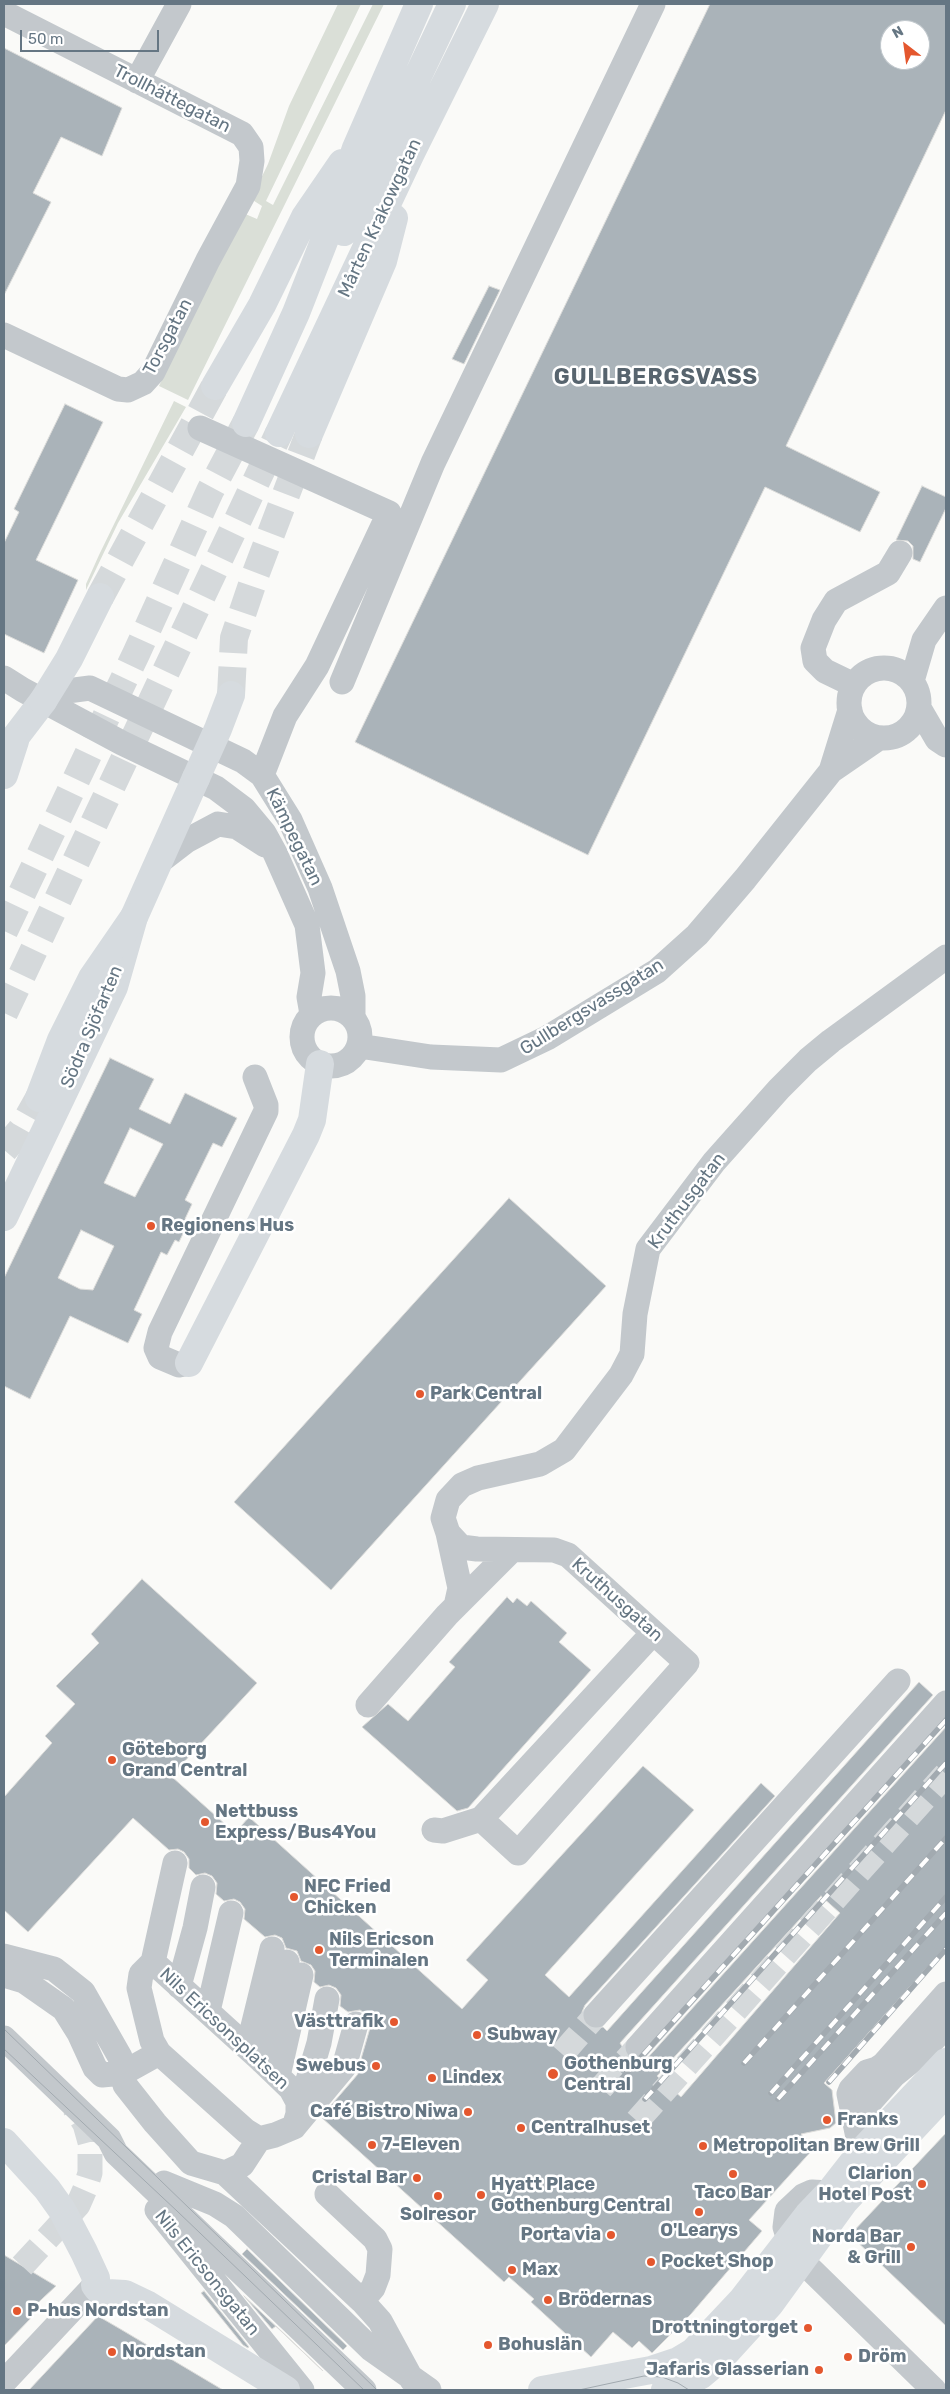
<!DOCTYPE html>
<html>
<head>
<meta charset="utf-8">
<style>
  body { margin:0 }
  #map { position:relative; width:950px; height:2394px; overflow:hidden; background:#fafaf8; font-family:Rubik,sans-serif }
  canvas { display:block }
  .frame { position:absolute; inset:0; border:5px solid #657683; pointer-events:none }
  .north { position:absolute; left:880px; top:20px; width:50px; height:50px; box-sizing:border-box; background:#fff; border:1px solid #c1c8cd; border-radius:50%; rotate:330deg; font-size:14px; font-weight:700; line-height:20px; text-align:center; color:#657683 }
  .north::after { content:''; display:block; margin:auto; width:18px; height:22px; background:#e4572e; clip-path:polygon(50% 0,100% 100%,50% 72%,0 100%) }
  .scale { position:absolute; left:20px; top:30px; width:139px; height:22px; box-sizing:border-box; border:2px solid #657683; border-top:0; padding-left:6px; font-size:15px; line-height:18px; white-space:nowrap; color:#657683; -webkit-text-stroke:4px #fff; paint-order:stroke }
</style>
</head>
<body>
<div id="map">
<canvas width="950" height="2394"></canvas>
<div class="frame"></div>
<div class="north">N</div>
<div class="scale">50 m</div>
</div>
<script>
const context = document.querySelector('canvas').getContext('2d');
context.lineJoin = 'round';
function fill(path, color) {
  context.fillStyle = color;
  context.fill(path, 'evenodd');
}
function shape(rows) {
  const path = new Path2D();
  for (const r of rows) {
    if (r.length === 3) {
      path.moveTo(r[0] + r[2], r[1]);
      path.arc(r[0], r[1], r[2], 0, 2 * Math.PI);
      continue;
    }
    path.moveTo(r[0], r[1]);
    for (let i = 2; i < r.length; i += 2) path.lineTo(r[i], r[i + 1]);
  }
  return path;
}
function strokePath(path, color, width, dash) {
  context.strokeStyle = color;
  context.lineWidth = width;
  context.lineCap = dash ? 'butt' : 'round';
  context.setLineDash(dash || []);
  context.stroke(path);
}
function write(font, color, halo, rows, align = 'center') {
  context.font = font + ' Rubik,sans-serif';
  context.lineWidth = 5;
  context.setLineDash([]);
  context.textBaseline = 'middle';
  context.strokeStyle = halo;
  context.fillStyle = color;
  for (const [text, x, y, turn = 0] of rows) {
    context.save();
    context.translate(x, y);
    context.rotate((+turn || 0) * Math.PI / 180);
    context.textAlign = isNaN(turn) ? turn : align;
    if (halo) context.strokeText(text, 0, 0);
    context.fillText(text, 0, 0);
    context.restore();
  }
}
fill(shape([
  [338,4,361,4,266,201,273,205,373,4,384,4,188,400,159,386,243,213,257,219,262,206,251,199,268,164,289,106],
  [174,401,186,407,118,523,86,590,86,584,99,555]
]), '#dadfd7');
const building = shape([
  [710,4,946,4,946,110,786,446,880,492,860,532,765,487,588,855,355,742,710,4],
  [890,30,920,30,920,60,890,60,890,30],
  [4,48,122,108,102,156,61,137,33,193,51,202,4,295,4,48],
  [489,286,500,290,464,364,452,359,489,286],
  [65,404,103,422,36,560,78,580,44,653,4,634,4,543,19,512,14,509,65,404],
  [922,486,946,497,946,508,920,562,913,559,913,546,908,541,896,540,922,486],
  [110,1058,154,1079,139,1109,170,1124,185,1093,237,1118,222,1147,213,1143,185,1200,192,1204,185,1219,189,1221,179,1242,175,1240,167,1255,161,1252,134,1310,142,1314,128,1343,70,1316,30,1399,4,1386,4,1278,110,1058],
  [130,1128,163,1144,135,1197,104,1183,130,1128],
  [81,1230,114,1246,93,1290,80,1289,58,1278,81,1230],
  [509,1198,606,1286,331,1590,234,1502,509,1198],
  [142,1579,257,1683,171,1776,235,1833,249,1817,462,2009,488,1980,466,1960,643,1766,694,1810,545,1975,569,1997,761,1783,775,1796,585,2005,582,2012,583,2020,587,2026,593,2029,603,2027,607,2031,919,1682,933,1695,620,2043,629,2058,643,2063,946,1727,946,1946,824,2083,832,2090,836,2123,830,2128,801,2134,815,2147,749,2220,762,2231,691,2314,652,2353,639,2341,632,2348,613,2332,591,2357,531,2302,534,2299,509,2277,504,2282,321,2117,358,2074,360,2064,363,2060,361,2059,370,2028,370,2020,366,2014,360,2010,348,2012,340,2006,341,1995,336,1988,329,1985,320,1987,314,1982,315,1971,311,1965,301,1961,297,1951,286,1948,282,1938,275,1935,265,1937,244,1919,245,1909,240,1902,234,1899,224,1901,216,1894,217,1883,212,1876,205,1873,196,1875,189,1868,189,1859,184,1852,178,1849,169,1850,133,1818,28,1932,4,1910,4,1797,52,1743,45,1736,75,1704,56,1686,99,1643,91,1634,142,1579],
  [821,1896,840,1913,681,2097,657,2076,821,1896],
  [507,1597,513,1603,517,1598,527,1606,531,1601,567,1633,559,1642,591,1670,468,1808,457,1811,362,1727,388,1704,408,1721,455,1667,449,1662,507,1597],
  [946,2133,946,2326,850,2235,946,2133],
  [247,2249,347,2346,343,2350,242,2254,247,2249],
  [4,2255,56,2286,28,2312,32,2317,4,2346,4,2255],
  [204,2291,249,2347,248,2348,243,2345,201,2293,204,2291],
  [244,2296,323,2371,276,2326,272,2329,244,2296],
  [98,2316,122,2330,223,2390,29,2390,98,2316]
]);
fill(building, '#aab3b9');
strokePath(building, '#dcdcda', 1);
strokePath(shape([
  [562,2054,596,2015],
  [601,2088,638,2047],
  [637,2121,946,1774],
  [22,2266,78,2205,85,2189,90,2173,90,2142,85,2124,74,2107]
]), '#d5d9db', 25, [25, 12]);
strokePath(shape([
  [100,597,215,386],
  [231,695,234,638,256,573,309,434],
  [4,931,136,654,210,491,246,423],
  [4,1013,279,433],
  [4,1150,21,1130,39,1098]
]), '#d5d9db', 28, [28, 14]);
strokePath(shape([
  [4,13,242,134,251,147,252,161,248,186,208,260,153,372,143,383,128,390,118,389,4,335],
  [137,81,179,4],
  [200,428,389,513,317,666,285,716,262,775],
  [884,703,35],
  [4,678,23,690,122,743,216,788,244,809,264,833,275,853,307,925,313,973,309,997,312,1014],
  [912,681,924,640,946,608],
  [342,682,433,463,653,4],
  [854,685,825,671,815,661,813,648,824,620,836,601,888,573,900,553],
  [43,701,67,691,90,688,243,761,262,775,290,820,320,888,348,971,353,996,353,1018],
  [919,708,937,739,946,745],
  [831,771,850,710],
  [160,861,186,841,218,824,237,827,265,845],
  [331,1037,29],
  [359,1046,431,1057,501,1060,547,1038,657,971,697,935,745,879,831,771,879,738],
  [189,1363,179,1365,160,1357,156,1348,160,1332,266,1111,266,1105,255,1077],
  [448,1533,460,1588,456,1606],
  [653,1633,481,1819,518,1853,687,1663,568,1555,554,1550,477,1549,461,1547,448,1533,443,1518,448,1500,462,1485,478,1478,540,1464,564,1450,621,1375,632,1354,635,1314,648,1249,714,1162,779,1089,808,1060,831,1041,946,957],
  [368,1705,447,1615,512,1550],
  [434,1830,443,1831,481,1819],
  [4,1956,54,1969,83,1992,120,2057,125,2085,155,2123,191,2163,225,2173,362,2301,380,2321,412,2380],
  [153,1962,175,1863],
  [4,1975,24,1981,64,2009,79,2033,95,2068,102,2075,123,2073,159,2053],
  [179,1986,195,1928,203,1887],
  [208,2011,231,1913],
  [596,2015,898,1681],
  [4,2038,109,2139,116,2153,364,2390],
  [248,2047,272,1949],
  [638,2047,946,1703],
  [262,2061,287,1962],
  [278,2076,301,1975],
  [298,2114,319,2043,327,1999],
  [854,2120,894,2075,920,2054,946,2026],
  [294,2127,344,2067,356,2024],
  [861,2152,849,2094,851,2089,867,2072,877,2069,883,2065,946,1994],
  [225,2173,242,2165,259,2139,275,2135,294,2127,298,2114,298,2102,291,2089,262,2061,153,1962,141,1974,139,1988,152,2041,159,2053,246,2131,259,2139],
  [164,2183,215,2204,234,2216,371,2349,429,2390],
  [829,2193,812,2192,803,2196,787,2211,785,2227,791,2246,801,2260,934,2390],
  [327,2194,375,2239,380,2249,378,2275,373,2288,362,2301],
  [157,2210,302,2390],
  [4,2382,95,2285]
]), '#c3c8cc', 25);
strokePath(shape([
  [4,752,43,701],
  [4,1217,114,987,134,917,196,778],
  [189,1363,306,1135,312,1120,320,1064],
  [4,2142,47,2189,62,2210,84,2252,96,2278,95,2285,98,2289,107,2293,125,2294,148,2305,286,2390],
  [542,2390,651,2370,678,2361,693,2352,742,2300,808,2215,829,2193,861,2152,946,2062],
  [665,2390,682,2385,701,2375,719,2360,770,2304,844,2202,946,2093]
]), '#d6dbdf', 28);
strokePath(shape([
  [344,232,452,4],
  [215,386,262,305,305,217,342,163],
  [246,423,296,313,330,226,356,148,419,4],
  [279,433,411,153,485,4],
  [309,434,383,261,394,218],
  [43,701,69,659,100,597],
  [4,775,15,741],
  [196,778,218,729,231,695],
  [39,1098,61,1040,92,978,134,917]
]), '#d6dbdf', 28);
strokePath(shape([
  [4,2029,377,2390],
  [4,2049,177,2211,364,2390],
  [579,2390,644,2376,662,2377,678,2383,689,2390]
]), '#a2aab0', 1);
const rail = shape([
  [744,2063,946,1838],
  [829,2082,946,1949],
  [614,2087,946,1720],
  [771,2093,946,1897],
  [645,2099,946,1763],
  [778,2099,946,1913]
]);
strokePath(rail, '#a2aab0', 5.5);
strokePath(rail, '#fff', 4, [11]);
for (const [x, y, r, color] of [
  [151,1226,5,"#e4572e"],
  [420,1394,5,"#e4572e"],
  [112,1760,5,"#e4572e"],
  [205,1822,5,"#e4572e"],
  [294,1897,5,"#e4572e"],
  [319,1950,5,"#e4572e"],
  [394,2022,5,"#e4572e"],
  [477,2035,5,"#e4572e"],
  [376,2066,5,"#e4572e"],
  [553,2074,6,"#e4572e"],
  [432,2078,5,"#e4572e"],
  [468,2112,5,"#e4572e"],
  [827,2120,5,"#e4572e"],
  [521,2128,5,"#e4572e"],
  [372,2145,5,"#e4572e"],
  [703,2146,5,"#e4572e"],
  [733,2174,5,"#e4572e"],
  [417,2178,5,"#e4572e"],
  [922,2184,5,"#e4572e"],
  [481,2195,5,"#e4572e"],
  [438,2196,5,"#e4572e"],
  [699,2212,5,"#e4572e"],
  [611,2235,5,"#e4572e"],
  [911,2247,5,"#e4572e"],
  [651,2262,5,"#e4572e"],
  [512,2270,5,"#e4572e"],
  [548,2300,5,"#e4572e"],
  [17,2311,5,"#e4572e"],
  [808,2328,5,"#e4572e"],
  [488,2345,5,"#e4572e"],
  [112,2352,5,"#e4572e"],
  [848,2357,5,"#e4572e"],
  [819,2370,5,"#e4572e"]
]) {
  const dot = new Path2D();
  dot.arc(x, y, r, 0, 2 * Math.PI);
  context.fillStyle = color;
  context.fill(dot);
  strokePath(dot, '#fff', 2);
}
write('18px', '#657683', '#fff', [
  ["Trollhättegatan",172,99,27],
  ["Mårten Krakowgatan",380,218,-65],
  ["Torsgatan",168,337,-62],
  ["Kämpegatan",294,837,64],
  ["Gullbergsvassgatan",592,1007,-32],
  ["Södra Sjöfarten",92,1027,-67],
  ["Kruthusgatan",687,1201,-53],
  ["Kruthusgatan",617,1600,42],
  ["Nils Ericsonsplatsen",224,2029,43],
  ["Nils Ericsonsgatan",207,2273,51]
]);
write('bold 18px', '#657683', '#fff', [
  ["Regionens Hus",161,1226],
  ["Park Central",430,1394],
  ["Göteborg",122,1750],
  ["Grand Central",122,1771],
  ["Nettbuss",215,1812],
  ["Express/Bus4You",215,1833],
  ["NFC Fried",304,1887],
  ["Chicken",304,1908],
  ["Nils Ericson",329,1940],
  ["Terminalen",329,1961],
  ["Västtrafik",384,2022,"right"],
  ["Subway",487,2035],
  ["Gothenburg",564,2064],
  ["Central",564,2085],
  ["Swebus",366,2066,"right"],
  ["Lindex",442,2078],
  ["Café Bistro Niwa",458,2112,"right"],
  ["Franks",837,2120],
  ["Centralhuset",531,2128],
  ["7-Eleven",382,2145],
  ["Metropolitan Brew Grill",713,2146],
  ["Clarion",912,2174,"right"],
  ["Hotel Post",912,2195,"right"],
  ["Cristal Bar",407,2178,"right"],
  ["Hyatt Place",491,2185],
  ["Gothenburg Central",491,2206],
  ["Taco Bar",733,2193,"center"],
  ["Solresor",438,2215,"center"],
  ["O'Learys",699,2231,"center"],
  ["Porta via",601,2235,"right"],
  ["Norda Bar",901,2237,"right"],
  ["& Grill",901,2258,"right"],
  ["Pocket Shop",661,2262],
  ["Max",522,2270],
  ["Brödernas",558,2300],
  ["P-hus Nordstan",27,2311],
  ["Drottningtorget",798,2328,"right"],
  ["Bohuslän",498,2345],
  ["Nordstan",122,2352],
  ["Dröm",858,2357],
  ["Jafaris Glasserian",809,2370,"right"]
], 'left');
context.letterSpacing = '1px';
write('bold 22px', '#57646e', '#fff', [
  ["GULLBERGSVASS",656,378]
]);
context.letterSpacing = '0px';
</script>
</body>
</html>
